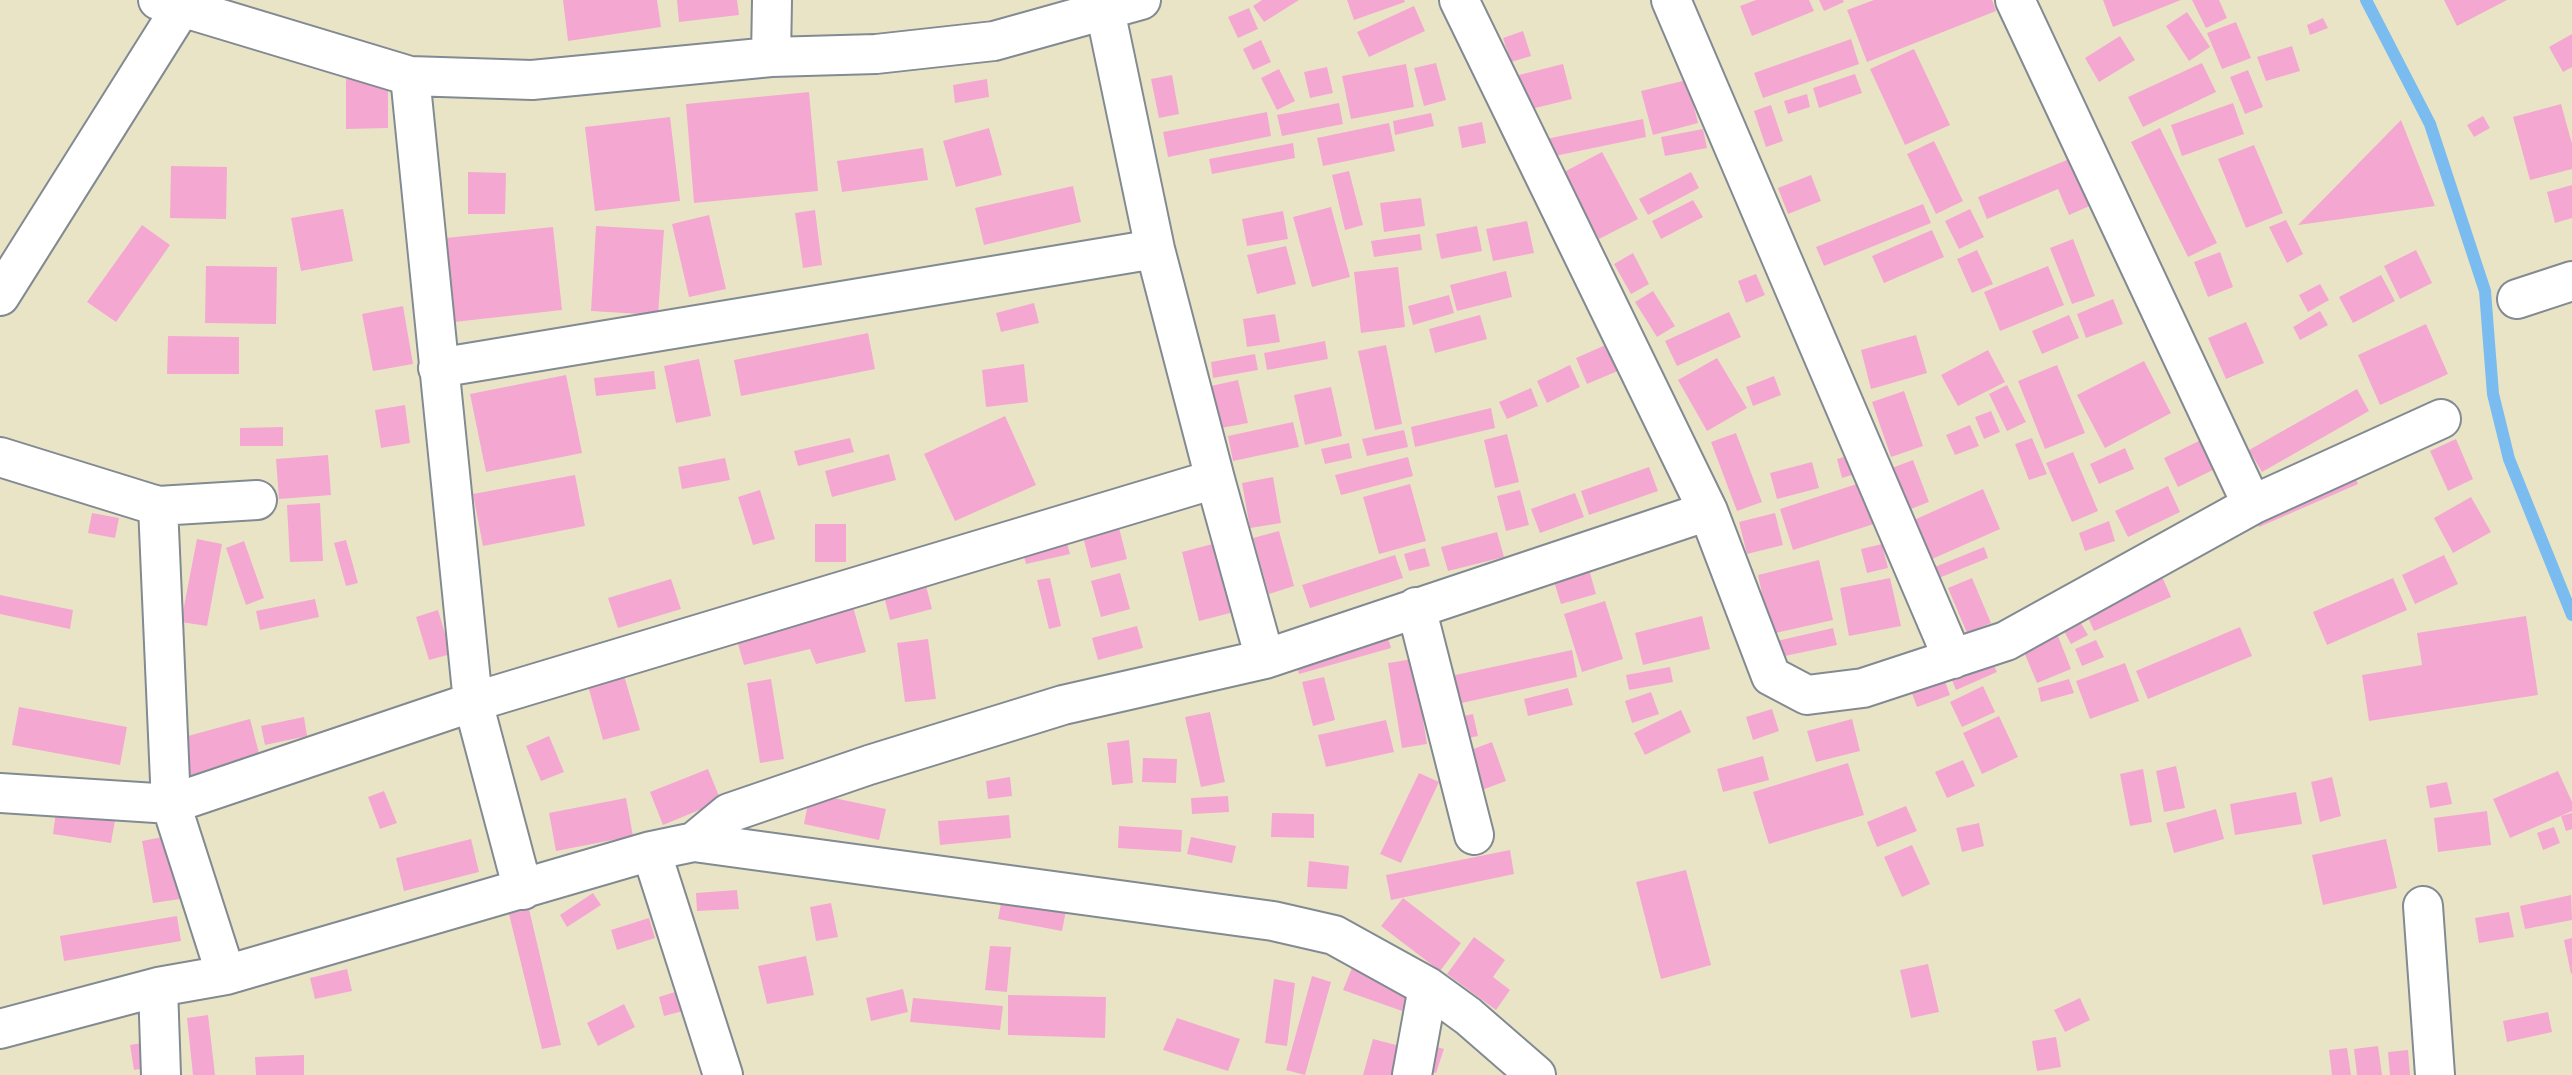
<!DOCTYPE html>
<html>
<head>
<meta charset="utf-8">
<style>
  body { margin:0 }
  canvas { display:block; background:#e9e4c6 }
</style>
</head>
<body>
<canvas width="2572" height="1075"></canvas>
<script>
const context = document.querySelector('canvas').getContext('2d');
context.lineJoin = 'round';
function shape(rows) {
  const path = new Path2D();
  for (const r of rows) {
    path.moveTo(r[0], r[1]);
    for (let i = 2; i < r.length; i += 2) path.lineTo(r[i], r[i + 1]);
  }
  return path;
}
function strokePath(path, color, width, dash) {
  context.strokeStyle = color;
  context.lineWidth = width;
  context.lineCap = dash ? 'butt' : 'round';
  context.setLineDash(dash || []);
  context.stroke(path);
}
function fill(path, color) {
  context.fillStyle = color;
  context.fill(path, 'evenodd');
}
strokePath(shape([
  [2366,0,2430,124,2485,291,2493,394,2509,459,2572,615]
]), '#7abcef', 12);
fill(shape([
  [563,0,657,0,661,27,568,41],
  [677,0,737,0,739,15,679,22],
  [1262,0,1299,0,1264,22,1253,6],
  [1347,0,1404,0,1405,2,1354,20],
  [1756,0,1809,0,1814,11,1752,36,1740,6],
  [1819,0,1843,0,1844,2,1824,11],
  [1874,0,1992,0,1996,11,1867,62,1847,10],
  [2103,0,2181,0,2113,27],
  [2192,0,2219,0,2227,18,2206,28],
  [2444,0,2507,0,2457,26],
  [1414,6,1425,31,1369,57,1357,32],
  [1249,8,1258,29,1238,38,1228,17],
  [2187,12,2210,47,2189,61,2166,26],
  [2323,18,2328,28,2310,35,2307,25],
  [2236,22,2251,58,2222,69,2207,33],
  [1523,31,1531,56,1511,62,1503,38],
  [2572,34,2572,67,2563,72,2549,47],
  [2120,36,2135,60,2099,82,2085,58],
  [1851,39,1859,64,1763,98,1754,73],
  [1261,40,1271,62,1253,70,1243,49],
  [2292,46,2300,71,2266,81,2257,57],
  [1914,49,1950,125,1905,145,1870,69],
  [1436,63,1446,100,1424,106,1414,68],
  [2202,63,2216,92,2143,127,2128,97],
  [1406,64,1414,107,1351,119,1342,76],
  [1563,64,1572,99,1527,110,1519,75],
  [1327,67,1333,93,1310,98,1304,72],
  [1279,69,1295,101,1277,110,1261,78],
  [2248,70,2263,107,2245,114,2230,77],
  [1855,74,1862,93,1819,108,1813,88],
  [1172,75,1179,114,1159,118,1151,79],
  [388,78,388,128,346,129,346,79],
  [987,79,989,97,955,103,953,85],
  [1687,80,1698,123,1653,135,1641,91],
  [809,92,818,191,694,203,686,104],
  [1807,94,1810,107,1788,114,1784,101],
  [1339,103,1343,124,1282,136,1277,115],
  [2233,103,2244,134,2182,156,2171,125],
  [2561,104,2572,144,2572,169,2530,180,2513,117],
  [1771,105,1783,141,1766,147,1754,111],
  [1267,112,1271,136,1168,157,1163,132],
  [1431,113,1434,126,1395,135,1393,121],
  [2483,116,2490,128,2474,137,2467,125],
  [670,117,680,201,595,211,585,127],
  [1643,119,1646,137,1550,157,1546,139],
  [2401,120,2435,206,2298,225],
  [1482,122,1486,143,1462,148,1458,127],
  [1389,123,1395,151,1323,166,1317,138],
  [989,128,1002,175,956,187,943,141],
  [2160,128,2217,243,2188,257,2131,142],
  [1703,129,1707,148,1665,156,1661,137],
  [1934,141,1963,201,1936,214,1907,154],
  [1293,143,1295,158,1212,174,1209,159],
  [2254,145,2283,213,2246,228,2218,159],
  [923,148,928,180,842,192,837,161],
  [1602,152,1638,219,1599,239,1564,172],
  [2074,157,2094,204,2069,215,2058,189,1987,219,1978,197],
  [171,166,227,167,226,219,170,218],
  [1349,171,1363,225,1345,230,1332,175],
  [468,172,506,173,505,214,468,214],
  [1691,172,1699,188,1648,215,1639,199],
  [1811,175,1821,201,1788,214,1778,188],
  [2572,185,2572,218,2555,223,2547,192],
  [1073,186,1081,222,984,245,975,208],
  [1421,198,1425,226,1384,232,1380,203],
  [1693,200,1703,217,1661,239,1652,221],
  [1923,204,1931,223,1824,266,1816,247],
  [1331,207,1350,277,1312,287,1293,217],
  [343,209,353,261,301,271,291,218],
  [1970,209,1984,237,1959,249,1945,221],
  [815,210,822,265,803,268,795,213],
  [1283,211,1288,239,1247,246,1242,219],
  [709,215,726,289,689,297,672,224],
  [2286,220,2303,254,2287,263,2269,227],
  [1527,221,1534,253,1493,261,1486,229],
  [142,225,170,245,116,322,87,302],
  [596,226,664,230,658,315,591,311],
  [1477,226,1482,251,1441,259,1436,234],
  [553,227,562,310,445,323,436,239],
  [1932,230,1944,257,1884,283,1872,256],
  [1420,234,1422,250,1374,257,1371,241],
  [2073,239,2095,296,2072,304,2050,248],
  [1286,246,1296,284,1257,294,1247,255],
  [1977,250,1993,284,1972,293,1957,259],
  [2416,250,2432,283,2400,299,2384,266],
  [2220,252,2233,287,2208,297,2194,262],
  [1633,253,1649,284,1631,294,1614,264],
  [206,266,277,267,276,324,205,323],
  [2048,266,2064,305,2000,331,1984,292],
  [1398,267,1405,327,1361,333,1354,272],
  [1506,271,1512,297,1457,311,1450,285],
  [1756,274,1765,295,1746,303,1738,281],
  [2381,275,2395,301,2353,323,2339,297],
  [2320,284,2329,300,2308,312,2299,295],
  [1653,291,1675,326,1657,337,1635,302],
  [1449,295,1454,313,1413,325,1408,306],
  [2113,299,2123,324,2086,338,2077,314],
  [1034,303,1039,323,1001,332,996,313],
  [403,306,413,364,373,371,362,314],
  [2320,311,2328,325,2300,340,2293,327],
  [1729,312,1741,337,1677,366,1665,341],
  [1275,314,1280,342,1247,347,1243,319],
  [1480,315,1487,339,1435,353,1429,329],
  [2069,315,2079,338,2042,354,2032,331],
  [2246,322,2264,363,2226,379,2208,338],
  [2426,324,2448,374,2380,405,2358,355],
  [868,333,875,369,741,396,734,360],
  [1916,335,1927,373,1871,389,1861,350],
  [168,336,239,337,239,374,167,374],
  [1325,341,1328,359,1267,370,1264,353],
  [1608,344,1620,370,1587,384,1576,358],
  [1386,345,1402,424,1375,430,1358,351],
  [1988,350,2005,382,1958,406,1941,375],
  [1255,354,1258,370,1213,378,1211,362],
  [1717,358,1747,408,1707,431,1678,380],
  [699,359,711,416,676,423,664,366],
  [2144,361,2171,413,2105,448,2077,395],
  [1024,364,1028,402,986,407,982,370],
  [1570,365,1580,387,1547,403,1537,381],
  [2057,365,2085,433,2045,449,2018,381],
  [654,371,656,389,596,396,594,378],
  [566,375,582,453,486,472,470,394],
  [1774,376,1781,395,1753,406,1746,387],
  [1238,380,1248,423,1221,428,1211,386],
  [2007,385,2026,422,2007,431,1989,394],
  [1331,387,1342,436,1305,445,1294,395],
  [1531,388,1538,406,1507,419,1499,402],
  [2357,389,2369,411,2262,472,2249,450],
  [1904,391,1923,446,1891,457,1872,402],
  [405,405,410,443,381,448,375,410],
  [1491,408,1495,428,1415,447,1411,427],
  [1991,411,2000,432,1984,439,1975,417],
  [1005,416,1036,485,955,521,924,454],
  [1293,422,1299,447,1233,461,1228,436],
  [1970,425,1979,446,1955,455,1946,435],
  [283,427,283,446,240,446,240,428],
  [1404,430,1408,447,1367,456,1362,439],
  [1736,433,1762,502,1737,511,1711,442],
  [1507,434,1519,482,1495,488,1484,440],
  [850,438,854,452,798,466,794,451],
  [2032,438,2047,474,2029,480,2015,444],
  [2203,439,2217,468,2178,487,2164,458],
  [2456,439,2473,479,2448,491,2430,451],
  [1349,443,1352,458,1325,464,1321,449],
  [2125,448,2134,469,2099,484,2090,464],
  [2073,452,2098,511,2072,522,2046,463],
  [1858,453,1864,471,1842,478,1837,459],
  [889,454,896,480,832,497,825,471],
  [328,455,331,495,279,499,276,459],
  [1408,457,1413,476,1341,495,1335,475],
  [725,458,730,480,682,489,678,467],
  [1913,460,1929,502,1908,510,1892,468],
  [1812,462,1819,488,1777,499,1770,473],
  [1649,467,1658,491,1589,515,1581,491],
  [2353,472,2358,484,2259,527,2253,514],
  [575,475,585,526,483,546,473,494],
  [1273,477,1281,523,1250,528,1242,483],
  [1866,481,1880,522,1793,550,1780,509],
  [1410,484,1426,541,1379,554,1363,497],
  [2168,486,2180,512,2128,537,2115,511],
  [1983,489,2000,529,1923,563,1905,524],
  [760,490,775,539,753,545,738,497],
  [1520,490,1529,525,1506,531,1497,496],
  [1575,493,1584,517,1540,533,1531,509],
  [2471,497,2491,532,2453,553,2434,518],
  [320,503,323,561,290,562,287,505],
  [92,513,119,518,115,538,88,533],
  [1775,513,1783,545,1747,554,1739,522],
  [1117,520,1127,559,1091,568,1081,529],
  [2109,521,2115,541,2085,551,2079,533],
  [815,524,846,524,846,562,815,562],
  [1279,531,1294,586,1269,594,1253,538],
  [1497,532,1504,557,1448,571,1441,547],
  [1065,535,1070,554,1026,564,1021,545],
  [197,539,222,544,207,626,181,622],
  [346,540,358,583,346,586,334,543],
  [244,541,264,598,246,605,226,548],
  [1224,541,1242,610,1199,621,1182,552],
  [1882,544,1888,568,1867,573,1861,549],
  [1984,547,1988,558,1929,582,1925,571],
  [1425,548,1430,566,1409,571,1404,554],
  [1395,555,1403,578,1310,608,1302,585],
  [2444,555,2458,584,2415,604,2402,575],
  [1586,559,1596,594,1561,604,1550,569],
  [1819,560,1833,620,1771,634,1758,575],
  [2160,572,2171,597,2094,631,2083,606],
  [1120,573,1130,609,1101,617,1091,581],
  [1050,578,1061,626,1049,629,1037,580],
  [1890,578,1901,626,1849,636,1840,588],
  [1972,578,1991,623,1967,633,1948,588],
  [2393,578,2407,610,2327,645,2313,612],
  [671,579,681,609,618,628,608,598],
  [925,582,932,609,890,620,883,592],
  [849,593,866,652,816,664,810,649,744,665,733,626],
  [0,595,73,610,70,629,0,614],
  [315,599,319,617,260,630,256,611],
  [1605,601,1623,659,1582,672,1564,614],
  [438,610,451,654,429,660,416,617],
  [2076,615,2088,635,2071,644,2060,624],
  [1702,616,1710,649,1643,665,1635,633],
  [2526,616,2538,695,2369,721,2362,675,2422,665,2417,633],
  [1384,625,1391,648,1299,674,1293,650],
  [1137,626,1143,648,1098,660,1092,638],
  [2054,626,2071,669,2037,683,2019,640],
  [2240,627,2252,656,2148,699,2136,671],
  [1833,628,1837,645,1780,657,1777,641],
  [928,639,936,699,905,702,897,643],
  [2096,640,2104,657,2082,666,2075,649],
  [1572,650,1577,677,1453,705,1446,677],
  [1988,653,1997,672,1956,690,1948,670],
  [1413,659,1427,744,1402,748,1388,663],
  [2125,663,2139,701,2090,719,2076,681],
  [1670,667,1673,682,1629,690,1626,675],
  [1940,668,1950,695,1917,707,1907,680],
  [623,672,640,730,603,740,587,682],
  [1324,677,1335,720,1313,726,1302,682],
  [771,679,784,759,760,763,747,683],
  [2069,679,2074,693,2041,702,2038,688],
  [1983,686,1995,712,1962,727,1950,702],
  [1568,688,1573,705,1528,716,1524,699],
  [1651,692,1659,714,1632,723,1625,701],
  [19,707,127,727,120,765,12,745],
  [1772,709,1779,731,1753,740,1746,717],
  [1681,710,1691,732,1645,755,1634,733],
  [1210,712,1225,782,1201,787,1185,717],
  [1473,714,1478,736,1459,740,1454,718],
  [1999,716,2018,757,1982,774,1963,733],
  [304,717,307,736,265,745,261,726],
  [250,719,260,757,187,777,177,739],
  [1852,719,1860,751,1816,762,1807,731],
  [1386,720,1394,752,1326,767,1318,735],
  [549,736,564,772,541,781,526,746],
  [1129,740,1133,783,1112,785,1107,743],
  [1492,742,1506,781,1474,793,1460,754],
  [1763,756,1769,780,1723,792,1717,769],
  [1143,758,1177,759,1176,783,1142,782],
  [1963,760,1975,786,1947,798,1935,772],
  [1848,763,1864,815,1769,844,1753,792],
  [2176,766,2185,808,2164,812,2156,771],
  [708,769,721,801,663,825,650,792],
  [2143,769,2152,822,2130,826,2120,774],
  [2558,771,2572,802,2572,811,2510,838,2493,799],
  [1419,773,1439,782,1401,863,1380,854],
  [1010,777,1012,796,988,799,986,781],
  [2332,777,2341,816,2320,822,2311,782],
  [2447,782,2452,804,2430,808,2426,786],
  [384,791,397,823,380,829,368,797],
  [2296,792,2302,824,2235,835,2230,804],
  [810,793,886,809,879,840,804,824],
  [1228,796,1229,812,1192,814,1191,798],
  [626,798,633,836,556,851,549,813],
  [57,805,116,815,111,843,53,834],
  [1906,806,1917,831,1877,847,1867,822],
  [2216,809,2224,839,2174,853,2166,823],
  [2487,811,2491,845,2438,852,2434,818],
  [1272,813,1314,814,1314,838,1271,837],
  [2572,813,2572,829,2566,831,2561,816],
  [1009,815,1011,838,940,845,938,821],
  [1979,823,1984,846,1962,852,1956,828],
  [1119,826,1182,830,1181,852,1118,848],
  [2554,827,2560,843,2543,850,2537,833],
  [168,836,180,899,153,903,142,841],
  [1191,837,1236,846,1232,863,1187,854],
  [471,839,479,872,404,891,396,858],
  [2386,839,2397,888,2323,905,2312,855],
  [1912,845,1930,884,1902,897,1884,857],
  [1510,850,1514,874,1391,900,1386,875],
  [1309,861,1349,866,1347,889,1307,887],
  [1686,870,1711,965,1661,979,1636,882],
  [737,890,739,909,697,911,696,893],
  [593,893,601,905,567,927,560,915],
  [1003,893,1067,905,1062,931,998,919],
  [2571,895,2572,920,2525,929,2520,906],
  [1403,898,1461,943,1440,971,1381,926],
  [831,903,838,937,816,941,810,907],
  [529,909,561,1045,542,1049,509,914],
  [2509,912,2514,937,2479,943,2475,918],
  [177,916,181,941,64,961,60,936],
  [649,918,655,938,617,950,611,930],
  [1474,937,1505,960,1493,977,1510,990,1496,1010,1447,974],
  [2572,938,2572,973,2571,974,2564,940],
  [990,946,1011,947,1007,992,985,990],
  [806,956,814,995,767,1004,758,966],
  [1928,964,1939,1012,1911,1018,1900,970],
  [1352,968,1410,990,1402,1011,1343,990],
  [347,969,352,991,315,999,310,978],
  [1312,976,1331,982,1305,1075,1286,1070],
  [1274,979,1295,983,1287,1046,1265,1043],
  [903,989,908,1012,871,1021,866,998],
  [678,991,683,1011,664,1016,659,997],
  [1008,995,1106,997,1105,1038,1008,1035],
  [913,998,1003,1006,1000,1030,910,1022],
  [2080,998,2090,1020,2065,1032,2054,1010],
  [624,1004,635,1027,598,1046,587,1023],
  [2548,1012,2552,1032,2507,1042,2503,1021],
  [208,1015,215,1075,193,1075,187,1018],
  [1177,1018,1240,1039,1228,1071,1163,1050],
  [2056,1037,2061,1067,2037,1071,2032,1041],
  [1373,1039,1400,1046,1392,1075,1363,1075],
  [142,1043,146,1068,134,1070,130,1045],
  [1426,1044,1444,1049,1436,1073,1419,1068],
  [2378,1046,2382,1075,2357,1075,2354,1049],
  [2347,1048,2351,1075,2332,1075,2329,1050],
  [2408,1050,2410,1075,2390,1075,2388,1052],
  [304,1055,304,1075,256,1075,255,1057]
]), '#f4a8d1');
const minor = shape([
  [158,0,410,76,532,80,771,57,876,54,994,41,1141,0],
  [1459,0,1708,511,1771,676,1807,695,1863,688,2006,641,2252,505,2441,419],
  [1671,0,1953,659],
  [2015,0,2252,505],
  [1105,10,1155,249,1215,479],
  [771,57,772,0],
  [410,76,473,702,523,890],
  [0,296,186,0],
  [2517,299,2572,281],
  [438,368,1155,249],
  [0,457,158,506,257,500],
  [158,506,171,804,226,975],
  [1416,607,1474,835],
  [0,793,171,804,473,702,1215,479,1265,659],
  [694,842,1273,921,1334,935,1428,987,1468,1016,1536,1075],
  [651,851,723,1075],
  [2423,906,2435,1075],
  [158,987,161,1075],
  [0,1029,158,987,226,975,651,851,694,842,729,813,869,765,1063,705,1265,659,1708,511],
  [1412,1075,1428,987]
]);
strokePath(minor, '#828a92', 42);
strokePath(minor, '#fff', 38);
</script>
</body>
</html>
